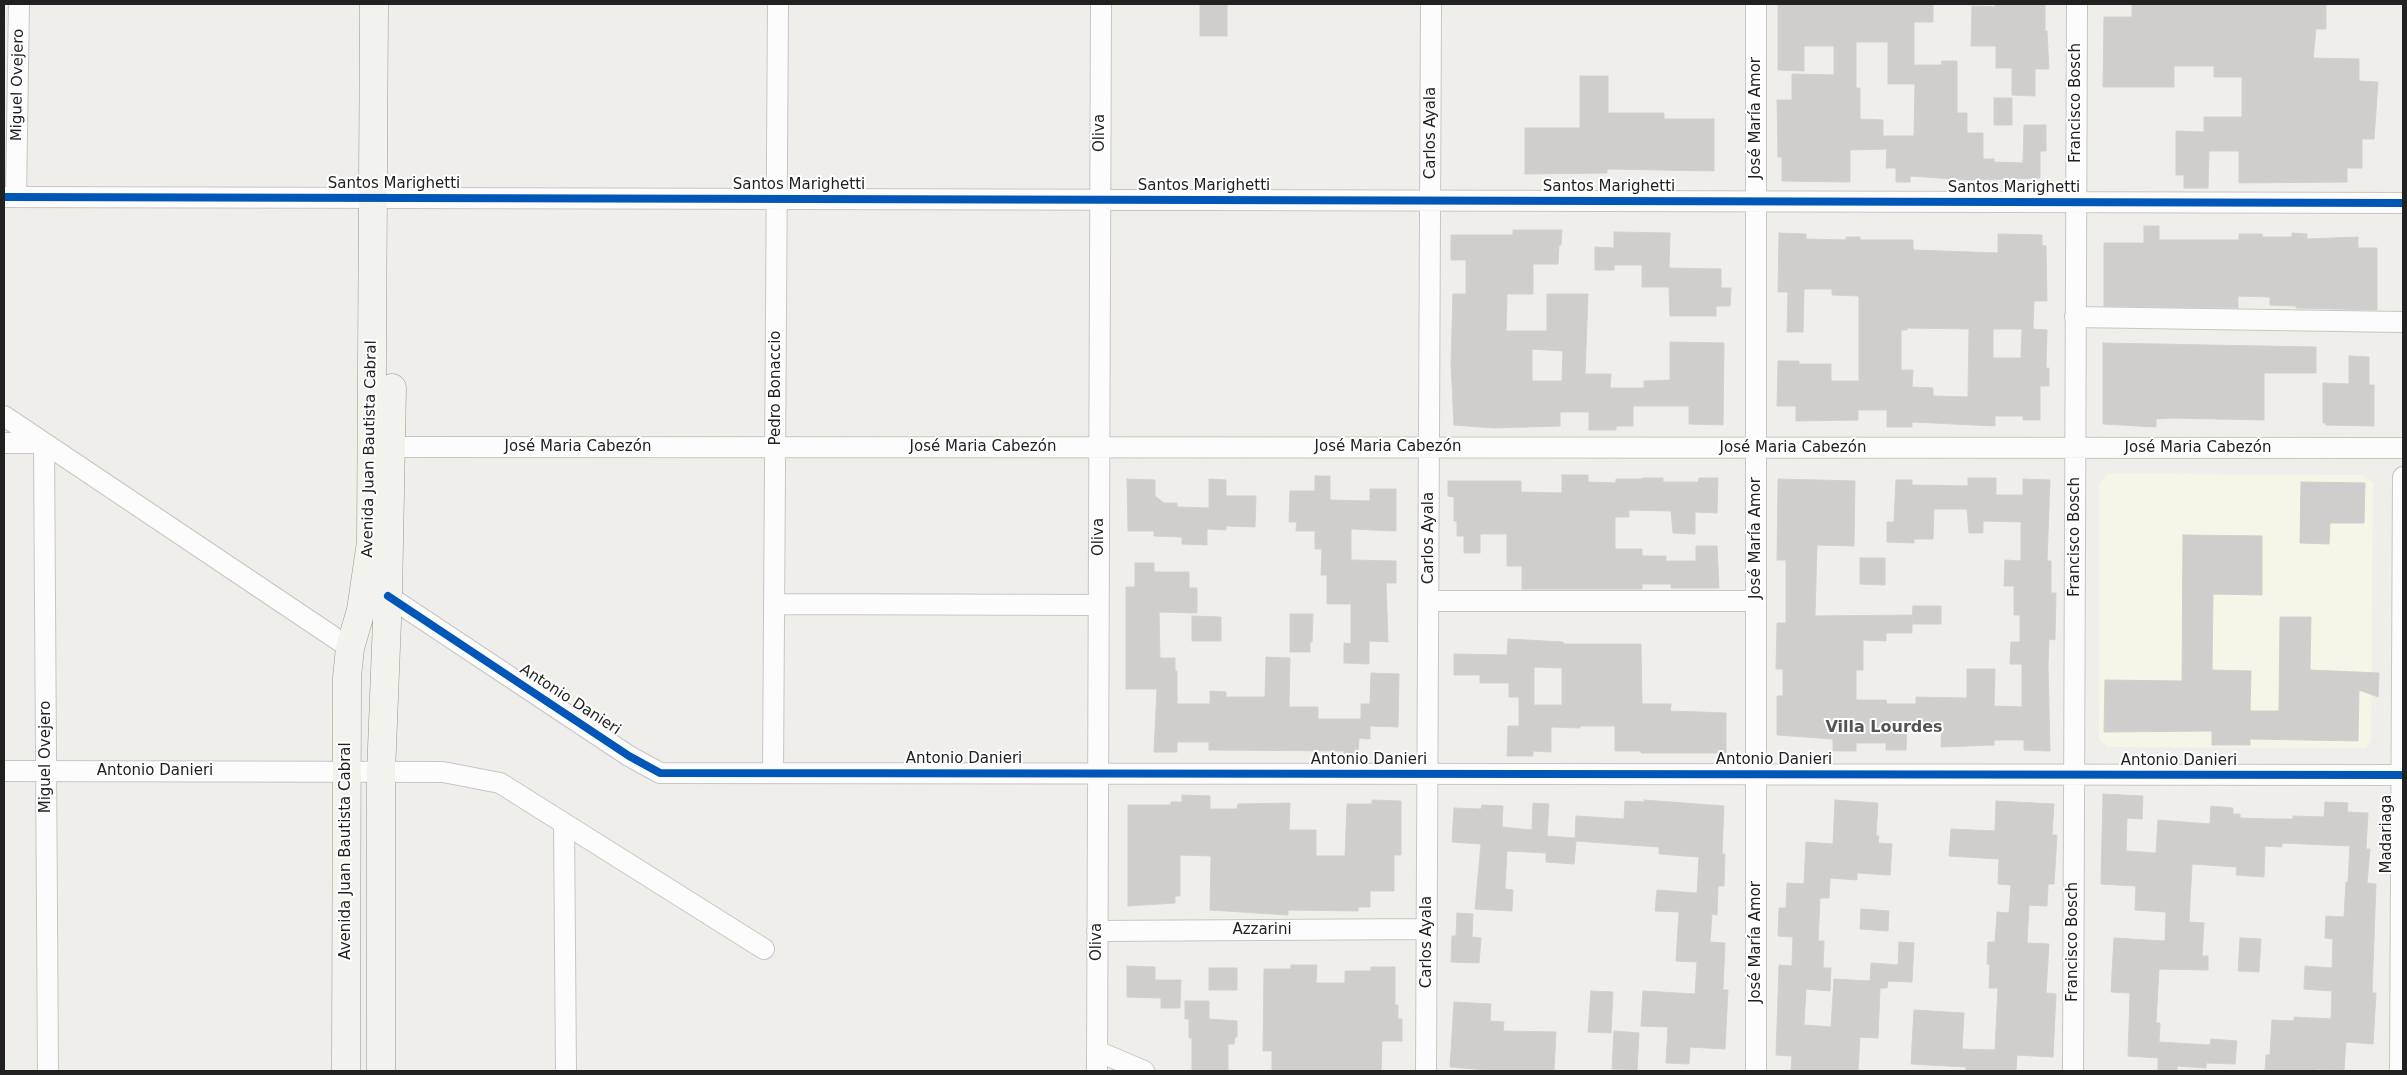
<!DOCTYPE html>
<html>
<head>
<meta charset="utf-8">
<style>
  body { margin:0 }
  #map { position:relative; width:2407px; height:1075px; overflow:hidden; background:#efeeeb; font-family:"DejaVu Sans",sans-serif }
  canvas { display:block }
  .frame { position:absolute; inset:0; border:5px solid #212121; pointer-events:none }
</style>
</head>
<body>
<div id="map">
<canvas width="2407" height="1075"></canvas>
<div class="frame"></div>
</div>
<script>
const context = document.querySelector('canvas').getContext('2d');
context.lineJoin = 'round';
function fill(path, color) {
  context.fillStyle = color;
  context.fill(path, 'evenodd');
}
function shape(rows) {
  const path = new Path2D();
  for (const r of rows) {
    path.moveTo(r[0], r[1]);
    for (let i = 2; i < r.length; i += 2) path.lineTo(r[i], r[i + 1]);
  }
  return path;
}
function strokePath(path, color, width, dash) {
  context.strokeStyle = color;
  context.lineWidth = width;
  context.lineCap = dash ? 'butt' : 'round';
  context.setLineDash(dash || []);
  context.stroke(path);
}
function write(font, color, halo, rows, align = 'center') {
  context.font = font + ' "DejaVu Sans",sans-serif';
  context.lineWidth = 4;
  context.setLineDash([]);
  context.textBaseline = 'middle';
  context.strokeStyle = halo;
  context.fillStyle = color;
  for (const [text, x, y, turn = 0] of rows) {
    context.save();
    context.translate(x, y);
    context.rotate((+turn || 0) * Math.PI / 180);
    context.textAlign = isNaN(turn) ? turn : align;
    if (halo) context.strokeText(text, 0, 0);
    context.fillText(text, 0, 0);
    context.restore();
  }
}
fill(shape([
  [2108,474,2361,475,2373,483,2371,741,2365,748,2108,747,2099,739,2099,484]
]), '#f6f6e8');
const building = shape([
  [1200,4,1227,4,1227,36,1200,36,1200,4],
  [1778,4,1933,4,1933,22,1914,22,1914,65,1941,65,1942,61,1957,61,1957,113,1967,113,1967,133,1983,133,1983,159,1994,159,1994,162,2023,163,2024,125,2046,125,2046,151,2040,151,2040,178,1968,180,1910,176,1910,182,1896,182,1896,168,1886,168,1887,149,1850,150,1850,182,1782,181,1782,157,1778,157,1777,100,1792,100,1792,74,1834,75,1834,46,1804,46,1804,71,1778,70,1778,4],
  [1856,42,1888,42,1888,84,1915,84,1914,136,1883,136,1883,120,1860,119,1860,88,1856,88,1856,42],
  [1995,4,2045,4,2045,31,2047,31,2049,69,2035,69,2035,96,2012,95,2012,68,1996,68,1996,46,1971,46,1972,6,1995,7,1995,4],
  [2132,4,2326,4,2326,29,2316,29,2313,58,2359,59,2359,81,2378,82,2374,139,2362,139,2362,168,2347,168,2347,182,2239,183,2239,151,2209,151,2208,188,2184,188,2184,175,2176,175,2176,131,2204,132,2204,117,2242,117,2242,77,2214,77,2214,66,2174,66,2174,87,2103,87,2104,17,2132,17,2132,4],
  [1580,76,1608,76,1608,113,1664,113,1664,119,1714,119,1714,171,1607,169,1607,173,1525,174,1525,128,1580,128,1580,76],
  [1994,98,2012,98,2012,125,1994,125,1994,98],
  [2144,226,2159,226,2159,240,2239,240,2239,234,2262,234,2262,237,2292,237,2292,233,2307,234,2307,239,2358,237,2358,248,2377,248,2377,310,2296,308,2296,306,2270,305,2270,297,2238,296,2238,308,2104,306,2104,243,2144,243,2144,226],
  [1513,230,1562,230,1561,245,1559,245,1558,264,1533,264,1533,294,1507,294,1506,331,1547,331,1547,294,1588,294,1585,374,1611,374,1610,388,1644,388,1644,381,1670,380,1670,342,1724,343,1723,425,1689,424,1689,406,1633,406,1633,426,1616,426,1616,430,1589,430,1589,412,1560,412,1560,426,1493,428,1454,425,1451,364,1453,294,1466,294,1466,260,1451,260,1451,235,1513,235,1513,230],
  [1532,349,1563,351,1562,381,1532,381,1532,349],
  [1614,232,1670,233,1669,268,1721,269,1721,288,1731,288,1730,306,1716,306,1716,316,1670,316,1669,287,1642,287,1642,265,1614,265,1614,270,1595,270,1595,247,1614,248,1614,232],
  [1779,233,1806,234,1806,239,1846,240,1846,237,1860,237,1860,240,1913,240,1913,250,1998,253,1998,234,2042,235,2042,245,2046,246,2047,301,2034,301,2033,329,2047,330,2046,368,2049,368,2049,386,2040,386,2040,420,2023,420,2023,416,1995,416,1995,426,1912,422,1912,427,1887,427,1887,410,1858,410,1858,420,1796,421,1796,406,1777,406,1778,361,1799,361,1799,364,1831,364,1831,381,1859,381,1859,296,1832,295,1832,289,1804,289,1803,332,1787,332,1788,292,1778,292,1779,233],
  [1907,328,1969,329,1968,397,1933,396,1933,388,1912,387,1913,370,1901,370,1901,330,1907,330,1907,328],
  [1993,329,2022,329,2021,358,1993,358,1993,329],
  [2103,343,2316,347,2316,373,2264,373,2264,420,2171,418,2156,419,2156,427,2103,424,2103,343],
  [2349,356,2369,357,2369,385,2374,385,2374,426,2326,425,2326,423,2323,423,2323,383,2349,384,2349,356],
  [1562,475,1588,475,1588,482,1616,483,1616,479,1642,479,1642,478,1663,478,1663,482,1698,482,1699,478,1718,478,1717,513,1695,512,1695,534,1673,533,1671,511,1629,510,1629,517,1615,517,1615,549,1642,549,1642,556,1666,556,1666,561,1696,561,1696,546,1717,546,1719,588,1671,588,1671,584,1642,584,1642,589,1522,589,1522,566,1507,566,1507,534,1480,534,1480,553,1464,553,1464,536,1457,536,1457,521,1454,521,1454,497,1448,496,1448,481,1521,481,1521,492,1562,493,1562,475],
  [1315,476,1330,476,1330,500,1370,501,1370,489,1396,489,1396,531,1351,529,1351,560,1396,561,1396,583,1386,583,1388,642,1369,641,1369,664,1344,663,1344,643,1351,644,1351,604,1327,604,1327,575,1321,575,1322,549,1315,549,1315,531,1296,531,1297,522,1289,522,1290,491,1315,491,1315,476],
  [1968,478,1996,478,1996,495,2023,495,2023,479,2050,480,2047,561,2051,561,2051,593,2056,593,2055,640,2049,639,2048,664,2050,751,2024,750,2024,740,1994,740,1994,745,1941,747,1942,725,1907,724,1906,750,1886,750,1886,743,1856,743,1856,751,1833,751,1833,739,1777,735,1777,696,1783,696,1783,669,1776,669,1777,623,1786,623,1786,560,1777,560,1778,479,1855,481,1854,546,1817,545,1815,616,1912,615,1912,633,1886,633,1886,641,1863,640,1863,670,1856,670,1856,700,1886,700,1887,704,1916,704,1916,697,1967,698,1967,669,1995,669,1994,706,2022,707,2022,664,2010,664,2011,642,2020,642,2020,615,2014,615,2014,586,2004,586,2005,560,2021,561,2021,522,1983,521,1983,533,1969,533,1967,509,1934,509,1933,539,1914,539,1914,543,1887,542,1887,522,1894,522,1896,480,1912,480,1912,485,1968,486,1968,478],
  [1127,479,1155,480,1155,496,1164,503,1177,503,1177,507,1209,508,1209,479,1226,480,1226,496,1256,496,1255,527,1226,526,1226,530,1207,529,1207,545,1182,544,1182,537,1154,536,1154,531,1128,531,1127,479],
  [2301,482,2365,483,2364,523,2330,523,2329,544,2300,543,2301,482],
  [2183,535,2262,536,2262,595,2213,594,2212,670,2251,671,2250,711,2279,711,2280,617,2311,617,2310,670,2379,673,2378,697,2359,690,2358,741,2250,739,2250,745,2212,745,2212,731,2104,732,2105,680,2182,681,2183,535],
  [1860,558,1885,558,1885,585,1860,584,1860,558],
  [1135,563,1154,563,1154,572,1189,572,1189,588,1197,588,1197,613,1159,612,1160,658,1175,658,1175,671,1177,671,1177,704,1210,704,1210,691,1226,692,1226,697,1265,697,1266,657,1290,658,1289,707,1318,707,1318,719,1361,719,1361,704,1370,704,1371,673,1399,674,1398,727,1370,726,1370,739,1359,738,1358,753,1344,753,1344,751,1209,750,1209,742,1177,742,1177,752,1154,752,1157,689,1126,689,1126,587,1135,587,1135,563],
  [1913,606,1941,606,1941,624,1912,624,1913,606],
  [1290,614,1313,614,1312,642,1310,642,1310,652,1290,652,1290,614],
  [1192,616,1221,617,1221,641,1192,641,1192,616],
  [1508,639,1563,642,1563,644,1641,644,1642,704,1671,704,1670,711,1726,713,1726,753,1641,753,1641,751,1615,751,1615,726,1580,726,1580,728,1551,727,1551,752,1533,751,1533,756,1507,756,1508,726,1519,726,1519,697,1509,697,1509,683,1480,683,1480,675,1454,675,1454,654,1507,655,1508,639],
  [1534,667,1562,668,1562,705,1534,705,1534,667],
  [2103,794,2143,796,2142,819,2127,818,2126,851,2156,853,2158,820,2210,824,2211,806,2233,808,2233,814,2240,814,2240,818,2269,819,2293,819,2293,816,2324,817,2325,802,2348,803,2347,812,2368,813,2366,849,2370,849,2367,883,2376,884,2372,993,2376,993,2373,1044,2346,1042,2344,1071,2316,1069,2316,1071,2265,1071,2266,1055,2270,1055,2272,1020,2294,1021,2294,1017,2331,1019,2332,991,2304,989,2305,966,2332,968,2333,939,2325,938,2326,916,2344,917,2346,882,2348,882,2350,846,2282,843,2282,847,2265,846,2264,877,2236,875,2237,867,2192,864,2189,922,2204,923,2202,956,2208,956,2208,970,2159,969,2156,1023,2160,1023,2159,1042,2210,1045,2211,1039,2237,1041,2235,1064,2206,1063,2206,1068,2177,1066,2177,1071,2158,1071,2158,1058,2128,1056,2130,993,2111,992,2114,938,2165,941,2166,912,2135,910,2136,886,2101,884,2103,794],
  [1182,795,1210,796,1210,809,1237,809,1238,804,1290,803,1289,830,1316,830,1316,856,1345,856,1347,804,1372,804,1372,800,1401,801,1401,855,1394,855,1394,891,1370,891,1370,907,1358,907,1358,911,1288,910,1288,915,1210,910,1211,856,1180,855,1180,896,1175,896,1175,903,1128,906,1128,805,1171,805,1171,802,1182,802,1182,795],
  [1644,800,1724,806,1722,854,1725,854,1724,886,1718,886,1717,915,1712,914,1710,942,1725,943,1723,990,1728,990,1725,1049,1690,1047,1689,1064,1666,1063,1668,1027,1641,1026,1643,991,1695,994,1697,962,1676,961,1679,912,1655,911,1657,890,1697,893,1699,857,1659,854,1659,847,1576,841,1574,864,1546,862,1546,853,1507,851,1505,889,1513,890,1512,911,1475,909,1481,844,1452,842,1454,808,1481,809,1482,805,1503,806,1502,827,1532,830,1533,803,1549,804,1547,836,1575,838,1576,816,1624,819,1625,801,1644,802,1644,800],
  [1835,800,1878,803,1876,836,1879,836,1878,843,1892,844,1890,875,1857,873,1857,880,1830,878,1829,898,1820,898,1818,941,1824,941,1823,968,1831,968,1830,991,1806,989,1804,1025,1831,1027,1834,979,1870,981,1871,963,1898,965,1899,942,1914,943,1912,982,1888,981,1887,988,1880,988,1878,1038,1860,1037,1858,1071,1791,1071,1792,1056,1776,1055,1779,965,1792,966,1793,937,1778,936,1779,908,1786,908,1787,883,1804,884,1806,842,1833,844,1835,800],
  [1996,801,2054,804,2052,835,2057,835,2054,884,2048,884,2047,906,2029,905,2027,943,2049,944,2046,993,2056,994,2053,1057,2017,1055,2016,1071,1966,1071,1966,1067,1911,1064,1914,1010,1964,1013,1962,1049,1995,1050,1998,988,1989,988,1990,965,1987,964,1988,942,1995,942,1997,912,2009,913,2011,885,1998,884,1999,859,1949,856,1951,829,1995,831,1996,801],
  [1861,909,1889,911,1888,931,1860,929,1861,909],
  [1457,913,1473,914,1472,937,1481,938,1479,963,1451,962,1452,936,1456,936,1457,913],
  [2240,938,2261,939,2259,972,2238,971,2240,938],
  [1291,965,1317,965,1316,983,1345,983,1345,971,1371,971,1371,967,1395,967,1395,1005,1398,1005,1398,1019,1402,1019,1402,1041,1382,1041,1381,1071,1272,1071,1272,1051,1263,1051,1264,969,1291,969,1291,965],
  [1127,966,1155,967,1155,980,1181,980,1180,1008,1161,1008,1161,998,1127,997,1127,966],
  [1209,968,1237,968,1237,990,1209,990,1209,968],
  [1591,991,1613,992,1611,1033,1588,1032,1591,991],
  [1185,1001,1209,1001,1209,1019,1237,1021,1237,1037,1235,1037,1234,1044,1228,1044,1228,1071,1192,1070,1192,1038,1189,1038,1189,1019,1185,1019,1185,1001],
  [1454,1002,1491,1004,1490,1021,1504,1022,1503,1031,1556,1032,1554,1071,1501,1071,1450,1067,1454,1002],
  [1614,1031,1639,1033,1637,1070,1612,1069,1614,1031]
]);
fill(building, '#d0cecc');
strokePath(building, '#d2d0cc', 1);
const street = shape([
  [4,197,2403,203],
  [16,197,19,4],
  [2075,317,2403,322],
  [4,416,350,648],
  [4,443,44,443,48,1071],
  [377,447,2403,448],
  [388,596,629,756,660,773,2403,775],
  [1428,601,1756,601],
  [774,604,1098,605],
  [4,771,443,772,500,783,764,949],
  [773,773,778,4],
  [564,824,566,1071],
  [1097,931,1427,929],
  [1097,1051,1144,1071],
  [1097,1071,1101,4],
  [1426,1071,1431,4],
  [1756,1071,1756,4],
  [2073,1071,2077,4],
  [2400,1071,2403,477]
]);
const secondary = shape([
  [346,1071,347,677,350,648,361,610,371,542,374,4],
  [381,1071,381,773,388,596,392,388]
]);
strokePath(street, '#c6c6c4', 22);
strokePath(secondary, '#959884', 29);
strokePath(street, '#fdfcfc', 20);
strokePath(secondary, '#f2f3ed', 28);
strokePath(shape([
  [4,197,2403,203],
  [388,596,629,756,660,773,2403,775]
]), '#0057b8', 8);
write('15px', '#212121', '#fff', [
  ["Miguel Ovejero",18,85,-89],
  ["Francisco Bosch",2076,103,-90],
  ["José María Amor",1756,118,-90],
  ["Oliva",1100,133,-90],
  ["Carlos Ayala",1431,133,-90],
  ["Santos Marighetti",394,184],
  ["Santos Marighetti",799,185],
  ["Santos Marighetti",1204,186],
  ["Santos Marighetti",1609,187],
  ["Santos Marighetti",2014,188],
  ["Pedro Bonaccio",776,388,-90],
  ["José Maria Cabezón",578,447],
  ["José Maria Cabezón",983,447],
  ["José Maria Cabezón",1388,447],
  ["José Maria Cabezón",1793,448],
  ["José Maria Cabezón",2198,448],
  ["Avenida Juan Bautista Cabral",370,449,-89],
  ["Oliva",1099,537,-90],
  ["Francisco Bosch",2075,537,-90],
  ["Carlos Ayala",1429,538,-90],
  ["José María Amor",1756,538,-90],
  ["Antonio Danieri",570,700,33],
  ["Miguel Ovejero",46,757,-90],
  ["Antonio Danieri",964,759],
  ["Antonio Danieri",1369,760],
  ["Antonio Danieri",1774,760],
  ["Antonio Danieri",2179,761],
  ["Antonio Danieri",155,771],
  ["Madariaga",2387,834,-90],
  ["Avenida Juan Bautista Cabral",346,851,-90],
  ["Azzarini",1262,930],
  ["Oliva",1097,942,-90],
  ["Carlos Ayala",1427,942,-90],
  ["José María Amor",1756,942,-90],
  ["Francisco Bosch",2073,942,-90]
]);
write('bold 16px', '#545454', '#fff', [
  ["Villa Lourdes",1884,728]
]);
</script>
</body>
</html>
